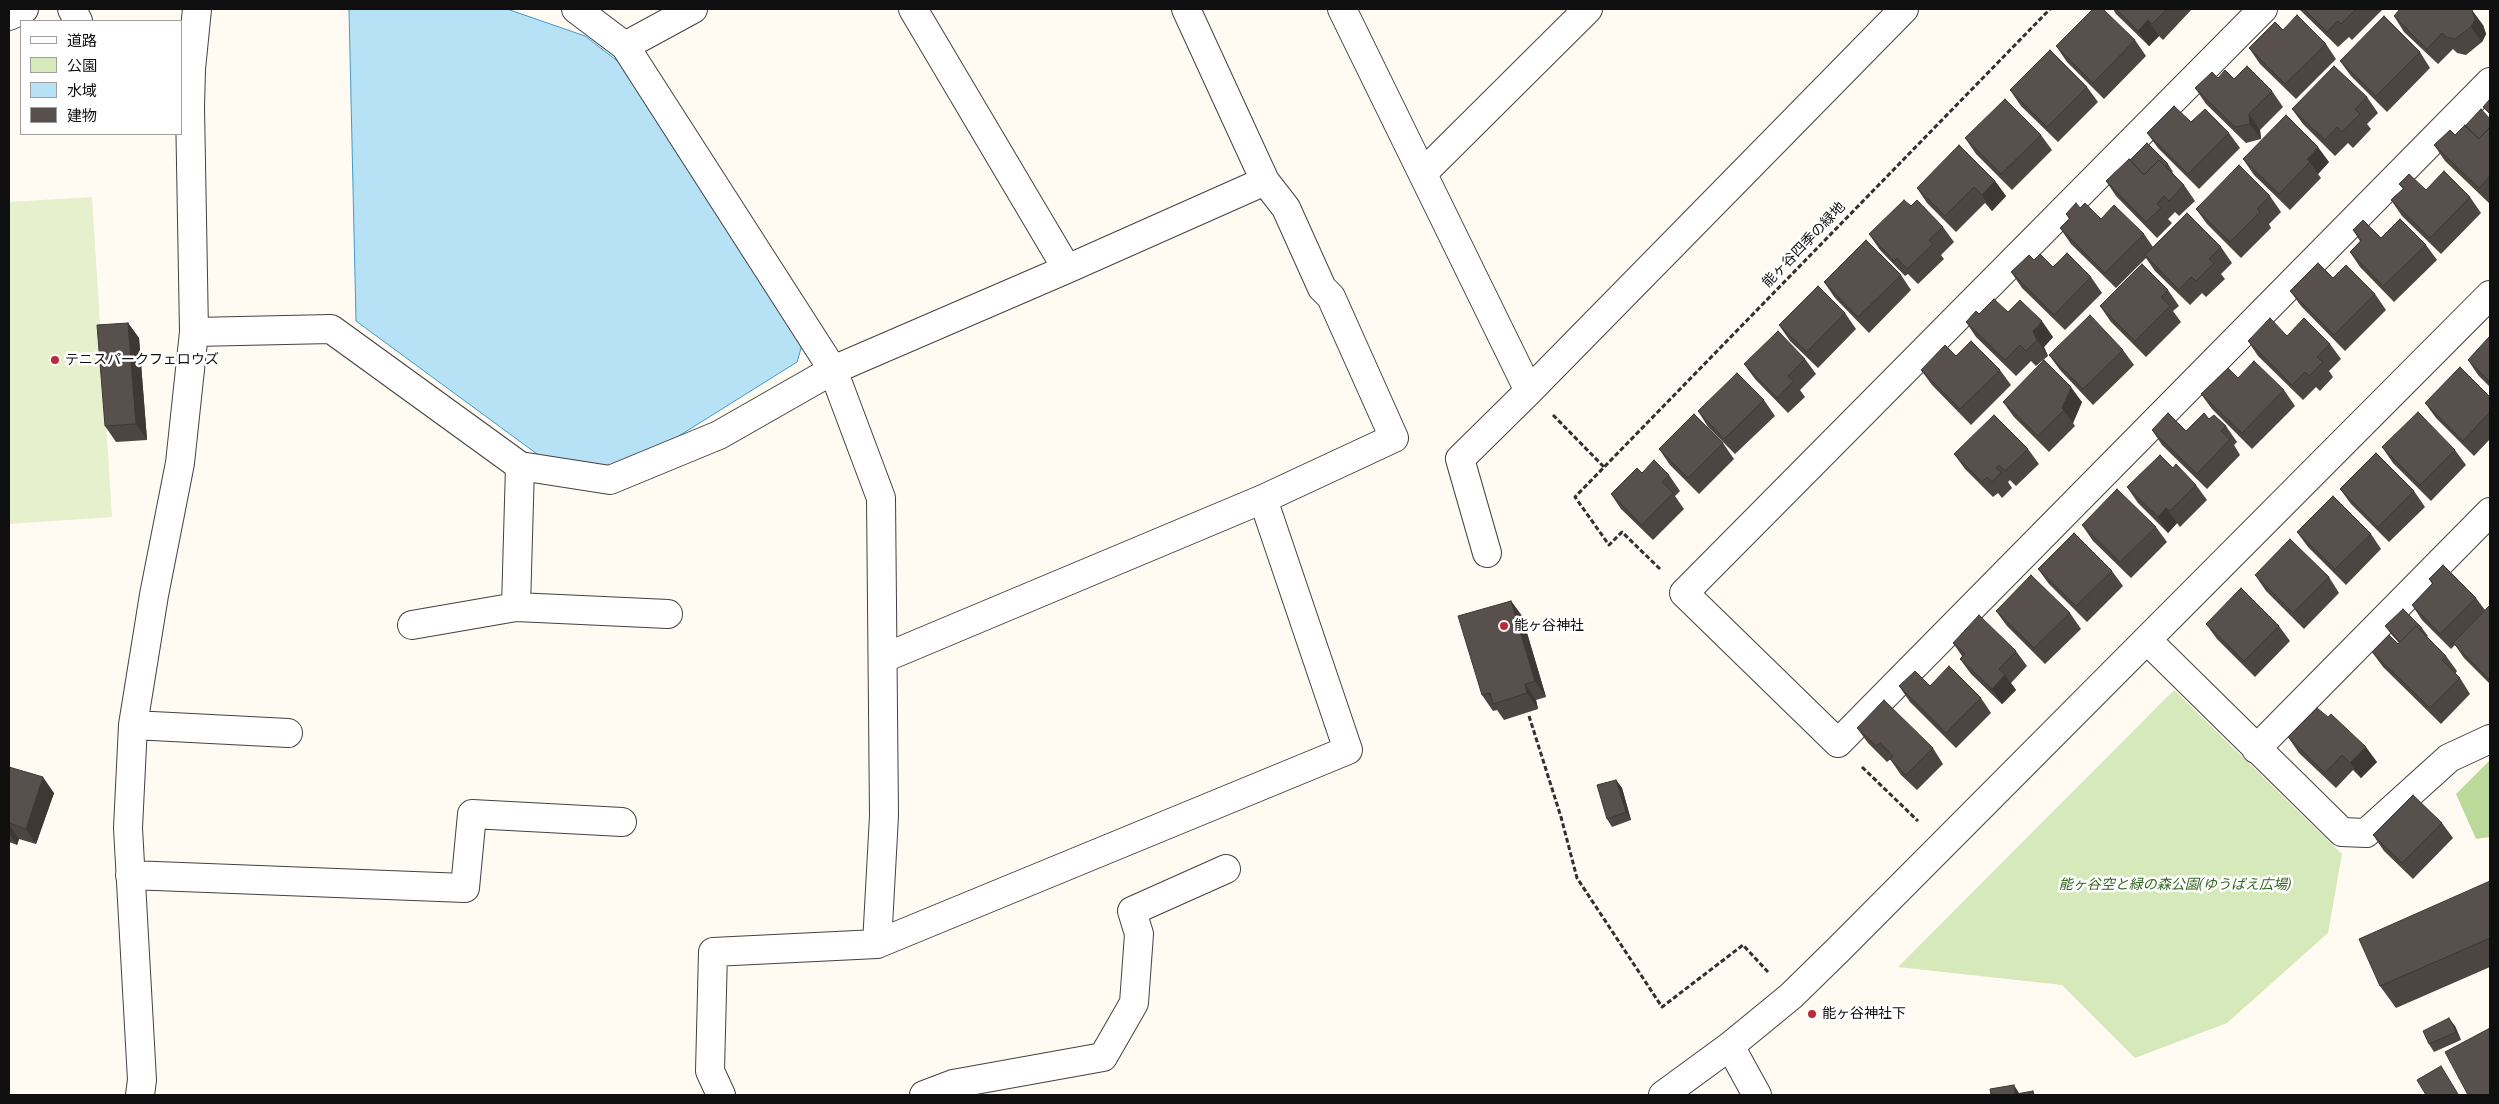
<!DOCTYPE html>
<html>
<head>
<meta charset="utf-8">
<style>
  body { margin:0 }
  #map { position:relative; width:2499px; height:1104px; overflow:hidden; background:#fffbf2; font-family:"IBM Plex Serif","Noto Sans JP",serif }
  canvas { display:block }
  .frame { position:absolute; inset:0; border:10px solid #0f0f0f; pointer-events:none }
  .legend { position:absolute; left:20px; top:20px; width:162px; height:115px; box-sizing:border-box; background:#fff; border:1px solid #9f9f9f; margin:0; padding:6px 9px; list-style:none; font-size:15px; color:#0f0f0f }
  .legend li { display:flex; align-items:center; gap:10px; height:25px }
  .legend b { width:25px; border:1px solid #9f9f9f }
</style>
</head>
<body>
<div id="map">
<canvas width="2499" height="1104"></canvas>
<div class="frame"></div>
<ul class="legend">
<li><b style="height:6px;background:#fff"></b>道路</li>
<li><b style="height:14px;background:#d6e9bb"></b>公園</li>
<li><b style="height:14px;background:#b7e1f5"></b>水域</li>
<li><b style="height:14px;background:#58504c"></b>建物</li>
</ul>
</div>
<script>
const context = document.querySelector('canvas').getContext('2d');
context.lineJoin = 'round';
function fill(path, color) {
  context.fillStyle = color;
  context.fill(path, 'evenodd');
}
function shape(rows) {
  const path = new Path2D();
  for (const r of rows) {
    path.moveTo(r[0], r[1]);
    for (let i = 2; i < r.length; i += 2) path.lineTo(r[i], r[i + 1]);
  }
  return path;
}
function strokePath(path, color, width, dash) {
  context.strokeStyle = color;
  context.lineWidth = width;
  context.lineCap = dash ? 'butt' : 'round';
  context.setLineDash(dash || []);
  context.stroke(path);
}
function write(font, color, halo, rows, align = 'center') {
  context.font = font + ' "IBM Plex Serif","Noto Sans JP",serif';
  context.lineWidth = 5;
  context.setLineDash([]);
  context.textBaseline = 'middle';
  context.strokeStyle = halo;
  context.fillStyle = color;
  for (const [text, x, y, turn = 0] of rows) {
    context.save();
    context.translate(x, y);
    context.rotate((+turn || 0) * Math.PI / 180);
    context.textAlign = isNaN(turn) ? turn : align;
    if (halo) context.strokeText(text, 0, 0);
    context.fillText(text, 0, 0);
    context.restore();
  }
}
fill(shape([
  [2174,690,2342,854,2328,933,2227,1023,2135,1058,2062,985,1898,967]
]), '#d6e9bb');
fill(shape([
  [2490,760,2490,837,2476,839,2456,794]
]), '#bbd99b');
fill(shape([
  [92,197,112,517,9,524,9,202]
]), '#e6f0cd');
const water = shape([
  [349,9,507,9,585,36,620,63,802,345,797,362,658,449,611,466,548,462,356,321,349,9]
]);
fill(water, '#b7e1f5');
strokePath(water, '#409bca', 1);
const minor = shape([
  [72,9,78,21],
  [576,9,625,46,833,370,881,498,884,816,877,944,713,952,710,1071,721,1095],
  [913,9,1067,269],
  [1342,9,1529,391,1904,9],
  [2263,9,1684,593,1838,743,2490,82],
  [9,16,24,9],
  [625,46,693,9],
  [1423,173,1588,9],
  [194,332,331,329,520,466,610,480,719,435,833,370,1067,269,1265,181],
  [1487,553,1460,459,1529,391],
  [516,607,520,466],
  [412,625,516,607,668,614],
  [2148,641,2342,832,2366,833,2449,758,2490,739],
  [884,658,1263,499,1394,438,1331,297,1322,288,1286,208,1265,181,1186,9],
  [133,725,288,733],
  [2256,749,2490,512],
  [130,875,465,888,472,814,622,822],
  [877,944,1348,750,1263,499],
  [1730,1046,1757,1095],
  [140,1095,142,1080,128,828,133,725,154,595,180,463,194,332,190,107,191,69,197,9],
  [924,1095,953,1084,1103,1057,1134,1003,1139,934,1132,911,1226,869],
  [1663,1095,1730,1046,1791,996,1838,950,2490,295]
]);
strokePath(minor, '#424242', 30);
strokePath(shape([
  [1553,415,1604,467],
  [1660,569,1622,532,1609,545,1575,497,2050,9],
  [1529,716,1561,817,1577,878,1662,1007,1743,945,1768,972],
  [1862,767,1918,821]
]), '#313131', 3, [5, 2.5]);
strokePath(minor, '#fff', 28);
fill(shape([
  [2113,9,2192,9,2163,40,2159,36,2149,46,2116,14],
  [2299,9,2383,9,2352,40,2349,37,2338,47],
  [2394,16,2483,25,2486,34,2482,42,2466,55,2457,53,2453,49,2438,64,2404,32],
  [2283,30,2326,44,2336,59,2296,99,2260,64,2249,48],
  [2135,40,2146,56,2104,99,2067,62,2056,46],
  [2420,52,2430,68,2387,112,2351,76,2340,61],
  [2218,78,2234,79,2272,91,2283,107,2260,130,2261,139,2246,143,2206,104,2195,88],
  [2087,87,2098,102,2058,142,2021,106,2010,90],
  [2367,97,2378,113,2367,124,2371,129,2353,148,2348,143,2335,156,2303,124,2292,109],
  [2490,119,2490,204,2445,161,2434,145],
  [2191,122,2229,133,2240,148,2199,189,2158,148,2147,133],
  [2041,135,2052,150,2012,190,1976,154,1965,138],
  [2243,159,2329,162,2318,174,2321,178,2290,210,2254,175],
  [2130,160,2168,164,2173,172,2172,173,2184,185,2195,201,2179,216,2175,212,2168,219,2172,223,2157,238,2116,196,2106,181],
  [1995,181,2006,196,1992,211,1985,203,1956,232,1927,203,1917,188],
  [2399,184,2426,190,2470,197,2481,213,2441,254,2402,216,2391,200,2403,189],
  [2270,196,2281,212,2269,224,2271,228,2241,258,2207,224,2196,209],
  [1911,206,1943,227,1954,242,1941,255,1944,259,1918,284,1908,274,1905,276,1880,250,1869,234],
  [2080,208,2101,219,2144,234,2153,247,2221,247,2232,263,2221,274,2225,279,2206,297,2202,293,2190,305,2155,271,2146,258,2116,288,2071,244,2060,228,2069,219,2066,214],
  [2353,230,2381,238,2426,245,2437,260,2394,302,2360,267,2350,252,2360,241],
  [2053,267,2091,277,2102,293,2065,330,2022,288,2011,272],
  [1901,275,1911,290,1869,333,1835,298,1824,282],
  [2333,278,2375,294,2386,310,2345,351,2301,306,2290,291],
  [2168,290,2179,306,2173,311,2181,322,2146,357,2111,322,2100,306],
  [2008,312,2053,337,2044,347,2048,356,2036,366,2031,361,2016,376,1976,337,1966,322,1979,314],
  [1845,313,1856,329,1818,368,1790,341,1779,325],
  [128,323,139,338,147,440,116,442,105,426],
  [2287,336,2330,344,2341,359,2329,371,2333,377,2320,391,2316,387,2303,400,2258,356,2248,341],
  [2490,336,2490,387,2478,375,2468,360],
  [2123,350,2134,365,2093,405,2060,370,2049,355],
  [1805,359,1816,374,1800,390,1805,397,1788,413,1755,379,1744,364],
  [1921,370,2000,370,2011,385,1971,425,1932,385],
  [2284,390,2295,406,2252,449,2212,409,2201,394],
  [2490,397,2490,439,2474,456,2436,418,2425,403],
  [1764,400,1775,416,1735,454,1708,427,1698,411],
  [2003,402,2082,402,2073,423,2075,426,2049,452,2014,417],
  [2209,419,2226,426,2237,442,2234,445,2240,455,2207,489,2162,445,2152,430,2186,431],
  [1723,443,1734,459,1699,494,1670,465,1659,449],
  [2382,447,2455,450,2466,465,2431,501,2393,463],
  [2028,449,2039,464,2016,486,2010,480,2008,482,2012,488,2002,498,1998,493,1993,497,1965,469,1954,454],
  [2173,468,2196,485,2207,500,2180,527,2177,523,2168,533,2138,503,2127,487],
  [1669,475,1680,491,1675,496,1684,509,1653,540,1621,509,1611,494],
  [2340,489,2414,491,2425,507,2389,542,2351,504],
  [2082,525,2156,527,2167,542,2131,578,2093,541],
  [2297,532,2371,534,2381,549,2346,585,2308,547],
  [2038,569,2112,571,2123,586,2087,622,2049,584],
  [2255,575,2329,577,2339,593,2304,629,2266,591],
  [2429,579,2476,598,2485,610,2490,605,2490,684,2464,658,2455,645,2451,649,2422,620,2412,605,2432,584],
  [1511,601,1522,616,1546,697,1536,700,1538,709,1504,720,1497,710,1493,711,1482,695],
  [1996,611,2070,613,2081,629,2045,664,2007,626],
  [2206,624,2279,626,2290,641,2255,677,2217,639],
  [2385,626,2422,628,2428,636,2427,637,2446,656,2457,671,2455,674,2460,678,2470,694,2441,724,2383,667,2372,652,2398,644,2399,643,2391,634],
  [1953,643,2016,651,2027,666,2011,683,2016,690,2002,704,1971,674,1960,659,1962,656],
  [1899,686,1930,686,1981,698,1991,713,1956,748,1910,702],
  [1857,728,1933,748,1943,764,1917,790,1901,775,1890,759,1891,759,1887,762,1868,743],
  [2288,737,2377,762,2361,778,2353,770,2336,788,2299,753],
  [9,767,54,793,36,844,19,839,17,845,9,842],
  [1616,780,1622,788,1631,820,1612,827,1607,819],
  [2442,823,2453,838,2413,879,2384,851,2373,835],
  [2490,881,2490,967,2396,1008,2380,986],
  [2455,1026,2461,1040,2434,1052,2429,1044]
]), '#4c4541');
fill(shape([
  [2472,10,2483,25,2486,34,2482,42,2471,27],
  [2148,20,2159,36,2149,46,2138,31],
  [2249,114,2260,130,2261,139,2250,124],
  [2318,147,2329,162,2318,174,2310,162,2307,159],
  [1995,181,2006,196,1992,211,1982,195],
  [2042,321,2053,337,2044,347,2048,356,2037,340,2033,331],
  [128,323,139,338,147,440,136,424],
  [2071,387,2082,402,2073,423,2062,408],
  [2166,508,2177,523,2168,533,2158,517],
  [1511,601,1522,616,1546,697,1535,681],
  [2005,675,2016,690,2002,704,1992,689],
  [1525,684,1536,700,1538,709,1527,693],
  [2366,747,2377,762,2361,778,2350,763],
  [43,777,54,793,36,844,26,829],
  [1616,780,1622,788,1631,820,1626,812],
  [9,824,19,839,17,845,9,833],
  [2449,1018,2455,1026,2461,1040,2456,1032],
  [2014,1085,2019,1093,2020,1095,2015,1095]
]), '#3e3835');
const building = shape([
  [2093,9,2103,9,2135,40,2093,83,2056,46,2093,9],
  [2116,9,2167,9,2152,24,2148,20,2138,31,2116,9],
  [2304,9,2356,9,2341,24,2338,21,2327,32,2304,9],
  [2400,9,2471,9,2472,10,2475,19,2471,27,2455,39,2446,37,2442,33,2427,49,2394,16,2400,9],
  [2297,15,2326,44,2285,84,2249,48,2275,22,2283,30,2297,15],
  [2384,16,2420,52,2376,96,2340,61,2384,16],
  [2050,50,2087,87,2047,127,2010,90,2050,50],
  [2247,66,2272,91,2249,114,2250,124,2235,127,2195,88,2212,72,2218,78,2225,70,2234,79,2247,66],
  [2334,66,2367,97,2355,109,2360,114,2342,132,2337,127,2325,140,2292,109,2334,66],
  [2005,99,2041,135,2001,174,1965,138,2005,99],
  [2490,99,2490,114,2483,107,2490,99],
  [2174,106,2191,122,2205,109,2229,133,2188,174,2147,133,2174,106],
  [2481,109,2490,119,2490,127,2479,139,2465,126,2481,109],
  [2286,115,2318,147,2307,159,2310,162,2279,194,2243,159,2286,115],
  [2465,125,2479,139,2490,127,2490,176,2479,188,2434,145,2450,130,2455,135,2465,125],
  [2147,143,2168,164,2165,166,2159,160,2144,175,2130,160,2147,143],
  [1959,145,1995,181,1982,195,1974,187,1945,216,1917,188,1959,145],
  [2129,159,2144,175,2159,160,2184,185,2169,201,2164,196,2157,204,2161,208,2146,222,2106,181,2129,159],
  [2239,165,2270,196,2257,209,2260,212,2230,242,2196,209,2239,165],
  [2444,171,2470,197,2430,238,2391,200,2404,188,2399,184,2409,174,2426,190,2444,171],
  [1904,200,1911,206,1917,200,1943,227,1929,240,1933,244,1907,269,1897,258,1894,261,1869,234,1904,200],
  [2076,203,2080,208,2085,203,2101,219,2114,205,2144,234,2105,273,2060,228,2070,218,2066,214,2076,203],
  [2187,213,2221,247,2209,259,2214,263,2196,281,2191,277,2179,290,2145,255,2187,213],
  [2400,219,2426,245,2383,286,2350,252,2362,240,2353,230,2363,220,2381,238,2400,219],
  [1866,240,1901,275,1858,317,1824,282,1866,240],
  [2067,253,2091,277,2054,315,2011,272,2029,255,2034,260,2040,254,2053,267,2067,253],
  [2318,263,2333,278,2346,265,2375,294,2334,335,2290,291,2318,263],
  [2142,264,2168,290,2161,297,2170,306,2135,341,2100,306,2142,264],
  [1818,286,1845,313,1807,352,1779,325,1818,286],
  [1994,299,2008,312,2020,300,2042,321,2033,331,2037,340,2026,351,2020,345,2005,360,1966,322,1976,311,1979,314,1994,299],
  [2090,315,2123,350,2083,389,2049,355,2090,315],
  [2270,318,2287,336,2304,318,2330,344,2317,357,2323,362,2309,376,2305,372,2292,385,2248,341,2270,318],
  [128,323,136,424,105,426,97,325,128,323],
  [1778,331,1805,359,1788,376,1794,381,1777,398,1744,364,1778,331],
  [2490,336,2490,382,2468,360,2490,336],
  [1971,341,2000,370,1960,409,1921,370,1945,345,1956,356,1971,341],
  [2044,360,2071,387,2062,408,2064,410,2038,436,2003,402,2044,360],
  [2254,361,2284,390,2242,433,2201,394,2228,368,2238,378,2254,361],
  [2460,367,2490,397,2490,412,2463,441,2425,403,2460,367],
  [1737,373,1764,400,1724,439,1698,411,1737,373],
  [2418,412,2455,450,2420,485,2382,447,2418,412],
  [2168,413,2186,431,2204,413,2209,419,2214,415,2226,426,2221,431,2230,439,2197,474,2152,430,2168,413],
  [1694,414,1723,443,1688,478,1659,449,1694,414],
  [1994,415,2028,449,2005,471,1999,465,1996,468,2001,472,1992,482,1987,477,1982,482,1954,454,1994,415],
  [2376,453,2414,491,2378,527,2340,489,2376,453],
  [2160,455,2173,468,2176,464,2196,485,2170,511,2166,508,2158,517,2127,487,2160,455],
  [1654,460,1669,475,1662,482,1673,493,1642,525,1611,494,1637,468,1642,473,1654,460],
  [2117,489,2156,527,2120,562,2082,525,2117,489],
  [2333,496,2371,534,2335,569,2297,532,2333,496],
  [2074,533,2112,571,2076,606,2038,569,2074,533],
  [2290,539,2329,577,2293,613,2255,575,2290,539],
  [2443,565,2476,598,2440,634,2412,605,2433,583,2429,579,2443,565],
  [2031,575,2070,613,2034,648,1996,611,2031,575],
  [2241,588,2279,626,2244,661,2206,624,2241,588],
  [1511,601,1535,681,1525,684,1527,693,1493,704,1490,693,1482,695,1458,616,1511,601],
  [2490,605,2490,677,2489,679,2453,643,2490,605],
  [2403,609,2422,628,2420,630,2416,626,2400,642,2385,626,2403,609],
  [1979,615,2016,651,1999,669,2005,675,1992,689,1960,659,1965,654,1953,643,1979,615],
  [2416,626,2446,656,2442,660,2460,678,2430,708,2372,652,2389,635,2398,644,2416,626],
  [1949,666,1981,698,1946,733,1899,686,1915,671,1930,686,1949,666],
  [1884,700,1933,748,1906,775,1890,759,1893,756,1880,743,1876,746,1857,728,1884,700],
  [2317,708,2328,717,2331,714,2366,747,2350,763,2342,755,2325,773,2288,737,2317,708],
  [9,767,43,777,26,829,9,823,9,767],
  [1616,780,1626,812,1607,819,1597,785,1616,780],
  [2413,795,2442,823,2402,863,2373,835,2413,795],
  [2490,881,2490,938,2380,986,2359,939,2490,881],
  [2449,1018,2456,1032,2429,1044,2423,1031,2449,1018],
  [2490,1028,2490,1095,2468,1095,2445,1052,2490,1028],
  [2441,1066,2458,1094,2457,1095,2426,1095,2417,1080,2441,1066],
  [2014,1085,2015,1094,2011,1095,1991,1095,1990,1089,2014,1085],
  [2033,1091,2034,1095,2011,1095,2033,1091]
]);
fill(building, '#58504c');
strokePath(building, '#3e3835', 1);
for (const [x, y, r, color] of [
  [55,360,5,"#bd2a39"],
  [1504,626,5,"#bd2a39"],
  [1812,1014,5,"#bd2a39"]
]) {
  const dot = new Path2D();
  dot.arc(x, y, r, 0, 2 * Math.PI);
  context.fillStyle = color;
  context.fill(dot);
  strokePath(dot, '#fff', 2);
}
write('14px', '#0f0f0f', '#fff', [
  ["能ヶ谷四季の緑地",1804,245,-46]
]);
write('14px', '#0f0f0f', '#fff', [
  ["テニスパークフェロウズ",65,360],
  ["能ヶ谷神社",1514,626],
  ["能ヶ谷神社下",1822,1014]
], 'left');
write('italic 14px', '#336620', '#fff', [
  ["能ヶ谷空と緑の森公園(ゆうばえ広場)",2175,885]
]);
</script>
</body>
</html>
